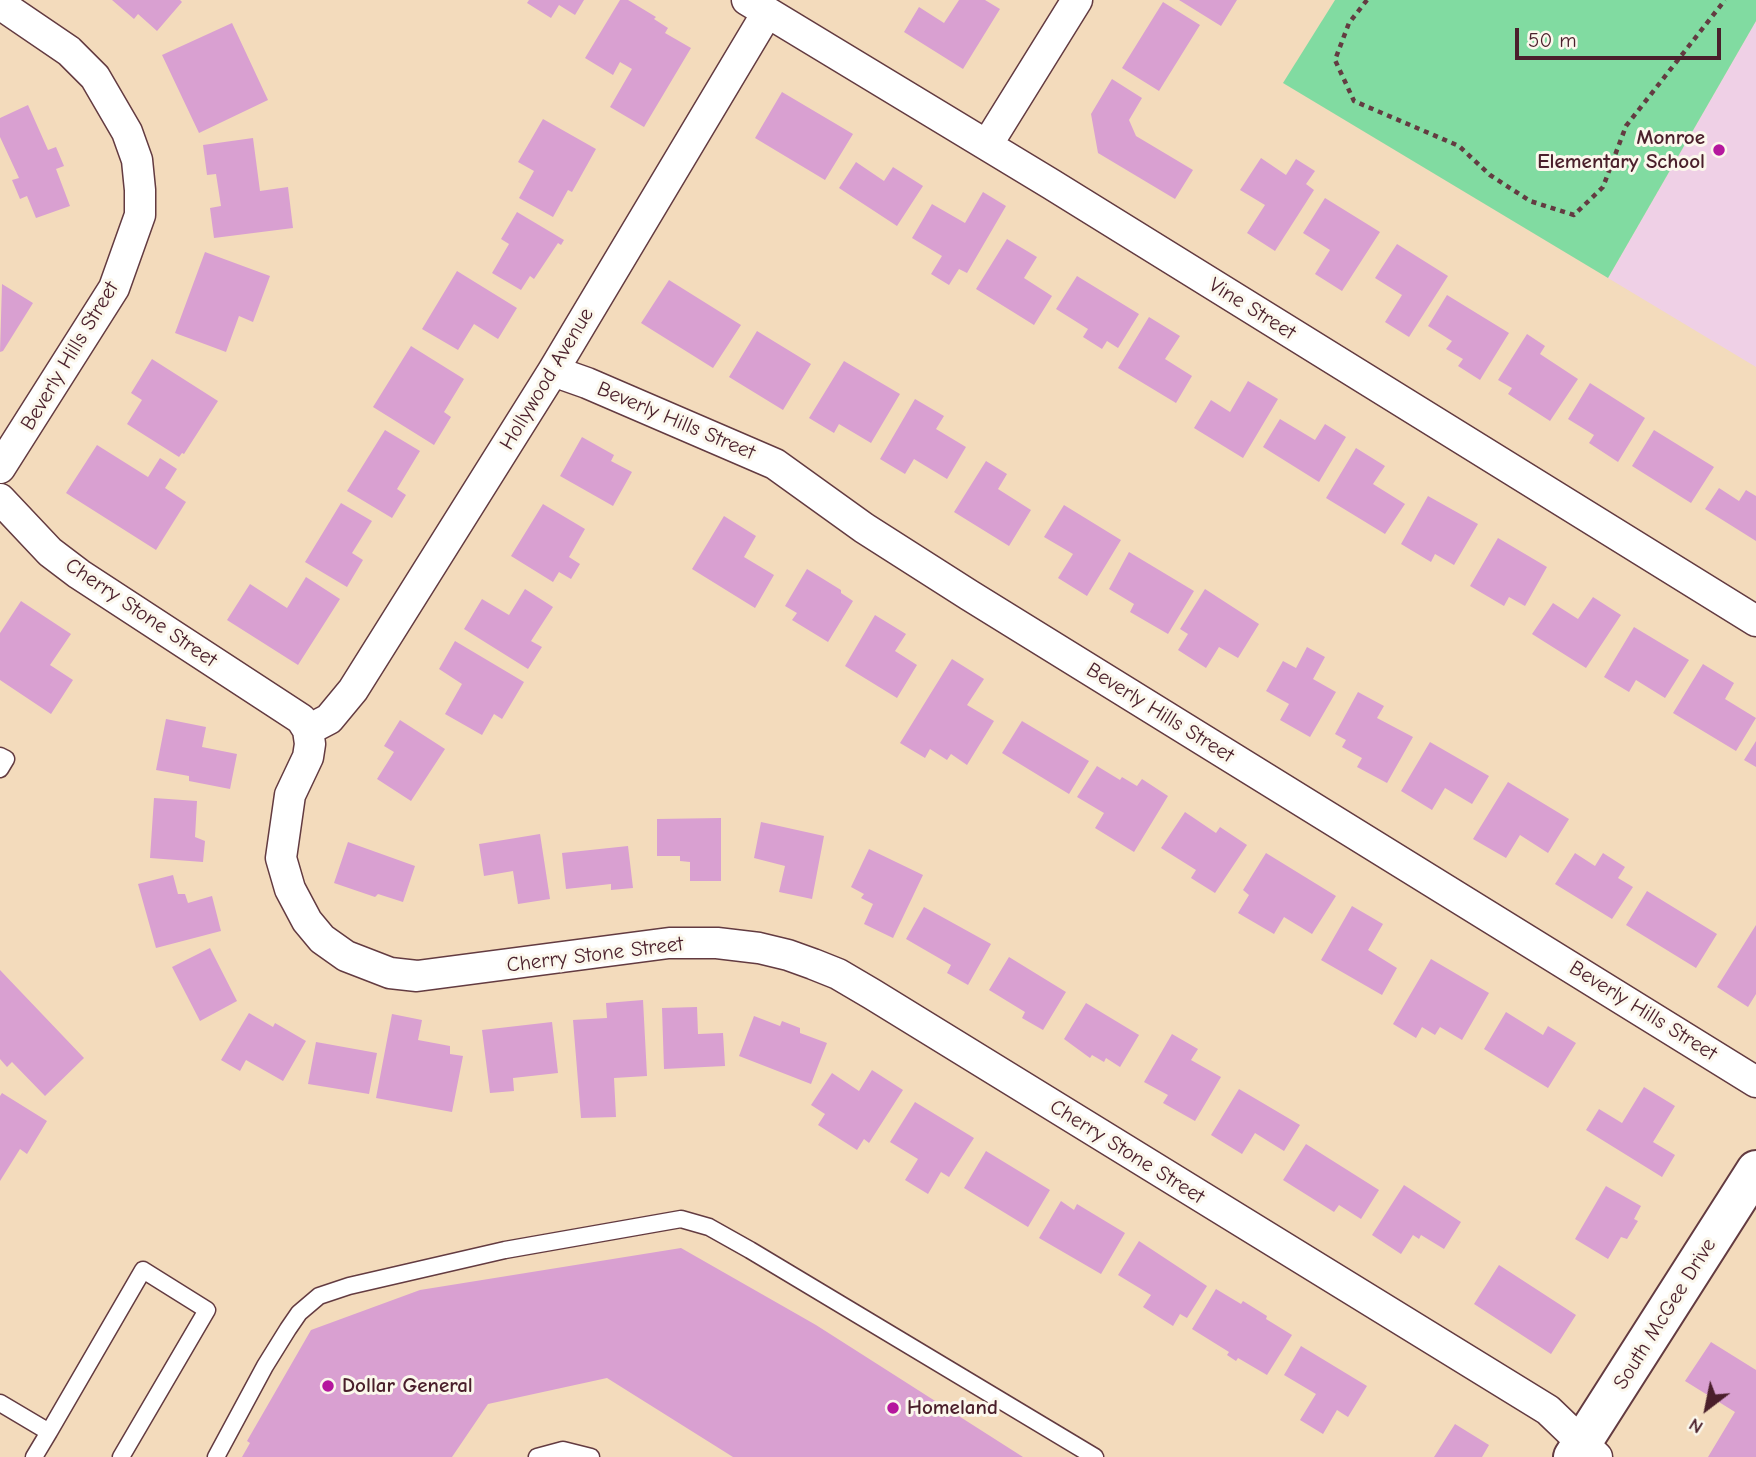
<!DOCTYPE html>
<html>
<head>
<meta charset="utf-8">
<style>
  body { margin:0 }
  #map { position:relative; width:1756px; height:1457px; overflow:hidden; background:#f3dbbc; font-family:"Comic Neue",sans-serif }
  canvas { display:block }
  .north { position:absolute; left:1672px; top:1373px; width:70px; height:70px; -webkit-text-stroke:5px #fbf7ec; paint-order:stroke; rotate:212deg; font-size:19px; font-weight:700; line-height:28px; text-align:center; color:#4a1f2b }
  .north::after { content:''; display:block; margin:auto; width:24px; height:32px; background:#4a1f2b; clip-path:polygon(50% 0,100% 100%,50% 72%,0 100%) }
  .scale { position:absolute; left:1515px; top:28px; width:206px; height:32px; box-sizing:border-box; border:4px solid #4a1f2b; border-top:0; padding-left:9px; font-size:21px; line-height:24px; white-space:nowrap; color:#4a1f2b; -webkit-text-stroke:5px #fbf7ec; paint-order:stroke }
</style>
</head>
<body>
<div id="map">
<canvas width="1756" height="1457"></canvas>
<div class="north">N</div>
<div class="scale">50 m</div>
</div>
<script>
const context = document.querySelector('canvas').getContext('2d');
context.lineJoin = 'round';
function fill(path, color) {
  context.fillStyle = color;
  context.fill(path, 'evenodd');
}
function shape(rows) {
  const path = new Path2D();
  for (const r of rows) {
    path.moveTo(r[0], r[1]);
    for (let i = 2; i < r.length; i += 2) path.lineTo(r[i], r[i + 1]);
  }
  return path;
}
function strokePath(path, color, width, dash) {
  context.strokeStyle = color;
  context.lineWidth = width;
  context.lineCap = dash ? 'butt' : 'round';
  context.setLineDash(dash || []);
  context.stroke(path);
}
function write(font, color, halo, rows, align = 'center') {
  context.font = font + ' "Comic Neue",sans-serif';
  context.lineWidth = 6;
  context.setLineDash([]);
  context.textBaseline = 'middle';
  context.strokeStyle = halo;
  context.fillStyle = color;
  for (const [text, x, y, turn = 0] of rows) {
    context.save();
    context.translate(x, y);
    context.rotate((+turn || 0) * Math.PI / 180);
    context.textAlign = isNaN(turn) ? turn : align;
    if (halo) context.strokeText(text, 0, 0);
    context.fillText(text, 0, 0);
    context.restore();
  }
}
fill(shape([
  [1756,21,1756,367,1608,278]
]), '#efd0e6');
fill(shape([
  [1335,0,1756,0,1756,21,1608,278,1283,83]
]), '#81dba1');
fill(shape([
  [112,0,180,0,182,2,157,31,138,14,134,19],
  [529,0,584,0,575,15,559,5,551,18,527,3],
  [620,0,628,0,656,17,654,19,668,28,665,33,691,48,644,127,610,107,632,69,620,62,613,75,585,58],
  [959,0,985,0,1000,9,963,69,904,32,919,7,944,23],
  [1179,0,1237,0,1221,26],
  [1163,2,1200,25,1159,91,1122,68],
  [232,23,268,100,199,133,162,55],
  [1112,79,1142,98,1129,120,1136,136,1193,170,1175,199,1098,153,1091,114],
  [782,92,853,134,825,180,755,138],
  [28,105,48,150,56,147,64,166,56,169,70,206,36,218,27,196,20,199,12,180,19,178,0,137,0,118],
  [543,119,596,149,572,192,568,190,553,217,519,198,534,171,518,162],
  [253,138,260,191,288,187,293,228,214,238,210,208,221,206,216,174,207,175,203,145],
  [1261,158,1286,175,1296,159,1315,171,1306,184,1314,190,1275,251,1247,233,1265,205,1240,190],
  [856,162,884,181,893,167,923,186,897,226,839,188],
  [983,192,1006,206,967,273,959,269,949,285,931,274,942,256,912,238,932,204,965,223],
  [1325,198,1380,232,1342,291,1315,274,1330,250,1303,233],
  [517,212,564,240,561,245,558,243,534,279,530,276,521,290,492,273,509,244,501,239],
  [1007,239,1037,257,1024,278,1052,296,1034,325,976,289],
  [1397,244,1448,276,1409,337,1385,322,1402,295,1375,278],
  [205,252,270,276,253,322,239,316,226,352,175,333],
  [457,271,517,308,498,339,474,324,458,350,422,329],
  [1077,276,1139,314,1118,348,1107,341,1102,349,1083,337,1088,329,1056,309],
  [669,280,741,325,713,368,641,323],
  [2,284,33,303,3,351,0,352],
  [1447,295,1509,333,1480,380,1458,366,1463,359,1446,349,1452,341,1428,326],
  [1149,317,1180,336,1165,359,1192,376,1176,403,1118,368],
  [757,331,811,364,783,410,729,377],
  [1527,334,1545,346,1540,354,1578,379,1550,421,1508,394,1512,388,1498,380],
  [411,346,464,379,444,412,451,417,434,445,373,407],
  [152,359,218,401,184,454,182,453,179,457,127,424,142,400,131,393],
  [844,361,900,394,871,443,839,424,834,433,809,418],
  [1248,381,1278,399,1243,458,1194,428,1211,400,1230,412],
  [1590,383,1645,418,1618,462,1589,443,1594,435,1568,419],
  [915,399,944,416,936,429,966,447,947,479,914,459,905,474,880,459],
  [1280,419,1315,440,1325,424,1346,437,1319,482,1263,447],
  [385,430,420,451,397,489,406,495,392,518,347,491],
  [1654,430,1714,467,1691,503,1632,466],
  [582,437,614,455,611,461,632,472,613,506,560,476],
  [97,445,148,477,160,458,177,469,165,488,186,502,156,550,66,493],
  [1356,448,1385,466,1373,484,1405,504,1385,534,1326,498],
  [986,461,1007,474,998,489,1031,510,1009,546,954,512],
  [1719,488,1739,501,1746,490,1756,496,1756,541,1705,509],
  [1428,496,1478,524,1454,565,1435,554,1431,562,1401,544],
  [341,503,372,521,352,553,363,560,347,587,305,562],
  [543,504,585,529,569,557,580,564,571,579,559,572,553,582,511,556],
  [1064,505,1121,540,1087,596,1058,578,1073,554,1044,537],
  [724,516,756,536,744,557,774,575,755,608,692,569],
  [1498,538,1547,567,1525,606,1509,597,1504,606,1470,586],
  [1129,552,1194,591,1168,634,1130,612,1134,604,1109,589],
  [807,569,841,590,841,593,853,601,828,642,792,620,797,613,785,606],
  [306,577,340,599,298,665,227,620,250,584,287,608],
  [525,589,553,607,531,641,542,647,528,669,464,629,482,599,509,615],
  [1205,589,1259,624,1238,658,1219,647,1206,668,1178,650,1188,634,1180,629],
  [1593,597,1621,615,1586,668,1532,634,1553,603,1578,619],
  [21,601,71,634,50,665,73,680,51,714,0,680,0,633],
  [875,615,906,634,895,651,917,665,897,698,845,666],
  [1634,627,1689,660,1665,698,1636,680,1629,692,1604,677],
  [455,641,524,682,502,719,494,714,482,735,445,714,462,684,439,669],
  [1307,647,1325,657,1313,679,1336,692,1310,737,1280,720,1289,704,1266,691,1283,661,1296,668],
  [952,659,984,679,967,705,994,721,967,765,951,754,947,760,930,749,925,758,900,743],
  [1703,664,1734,683,1725,699,1756,718,1736,751,1673,713],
  [1358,692,1384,706,1377,718,1413,737,1387,783,1357,767,1362,758,1342,747,1346,740,1335,734],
  [166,719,206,727,202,747,237,754,230,789,189,781,189,776,156,770],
  [400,720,445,749,411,801,377,779,394,752,384,746],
  [1022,721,1089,761,1069,794,1002,753],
  [1756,741,1756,767,1744,760],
  [1430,742,1489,776,1472,804,1445,788,1432,810,1401,791],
  [1097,766,1120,780,1122,777,1137,786,1142,779,1168,796,1134,852,1095,828,1104,813,1077,797],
  [1508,782,1569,819,1548,853,1520,835,1506,858,1473,839],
  [154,798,197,801,195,837,205,841,203,862,150,858],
  [1185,812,1216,833,1220,827,1247,845,1215,893,1191,878,1196,870,1161,848],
  [721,818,721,881,690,881,690,862,680,861,680,856,657,856,657,819],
  [761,822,824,836,812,899,779,892,785,866,754,858],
  [540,834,550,899,518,904,513,871,484,876,479,844],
  [348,842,415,866,403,902,378,894,375,897,334,883],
  [628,846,633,888,611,890,611,884,566,889,562,853],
  [869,849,923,875,893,938,864,924,873,904,861,898,864,894,851,887],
  [1266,853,1336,896,1312,934,1284,917,1274,934,1238,913,1249,895,1243,890],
  [1575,853,1595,866,1603,853,1625,867,1618,878,1633,887,1612,919,1555,884],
  [173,875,178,894,185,894,188,903,212,896,221,931,156,948,138,884],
  [1647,891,1717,934,1696,968,1626,925],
  [1352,906,1383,924,1368,950,1397,968,1382,995,1321,960],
  [924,907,991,944,968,985,947,973,951,965,906,939],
  [1756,925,1756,994,1748,1007,1717,987],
  [210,948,237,1001,200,1021,172,967],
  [1009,957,1066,992,1043,1030,1022,1018,1025,1012,989,990],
  [1431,959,1489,993,1462,1040,1440,1027,1435,1035,1422,1027,1416,1038,1393,1024],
  [0,970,84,1058,45,1096,12,1062,7,1067,0,1059],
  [643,1000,647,1076,614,1078,616,1117,581,1118,573,1020,607,1018,606,1003],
  [1086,1003,1139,1035,1120,1067,1106,1058,1104,1062,1092,1055,1090,1058,1064,1039],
  [697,1007,698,1034,723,1033,725,1066,664,1069,662,1008],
  [1506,1012,1543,1035,1548,1026,1576,1043,1548,1088,1484,1049],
  [249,1013,273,1027,275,1023,306,1041,283,1081,246,1060,240,1071,221,1060],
  [392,1014,422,1020,418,1040,450,1046,450,1054,463,1056,452,1112,376,1098],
  [754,1016,780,1026,782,1021,800,1028,800,1033,827,1043,811,1084,739,1056],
  [552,1022,558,1073,513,1078,514,1091,490,1093,482,1030],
  [1172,1034,1198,1049,1191,1060,1221,1077,1195,1121,1163,1103,1168,1095,1144,1082],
  [316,1042,377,1053,369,1094,308,1084],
  [872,1070,903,1090,869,1143,864,1139,857,1150,818,1125,825,1114,811,1105,832,1073,859,1091],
  [1644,1087,1675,1106,1653,1142,1675,1155,1662,1177,1586,1130,1599,1109,1622,1123],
  [1239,1089,1300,1125,1284,1151,1255,1133,1242,1154,1211,1135],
  [2,1093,47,1121,27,1154,20,1149,0,1181,0,1096],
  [915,1102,974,1138,949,1177,941,1172,928,1194,905,1180,918,1159,890,1142],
  [1306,1144,1379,1190,1361,1219,1339,1205,1334,1212,1283,1180],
  [986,1151,1050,1190,1028,1227,964,1188],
  [1404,1185,1461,1222,1444,1249,1421,1235,1419,1239,1413,1235,1401,1254,1372,1235],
  [1606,1186,1641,1206,1634,1219,1638,1221,1627,1239,1621,1237,1608,1259,1575,1239],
  [1061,1201,1074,1210,1077,1204,1125,1233,1101,1274,1039,1238],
  [1139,1241,1207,1286,1187,1318,1180,1314,1173,1326,1143,1307,1151,1295,1118,1275],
  [681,1248,816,1325,1023,1457,733,1457,607,1378,488,1404,452,1457,242,1457,250,1443,247,1441,311,1330,420,1290],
  [1499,1265,1576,1315,1551,1354,1474,1304],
  [1216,1289,1241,1304,1243,1301,1267,1316,1266,1319,1292,1335,1267,1375,1238,1358,1236,1361,1227,1355,1229,1352,1192,1329],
  [1711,1342,1756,1370,1756,1457,1708,1457,1735,1412,1685,1381],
  [1301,1346,1367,1386,1348,1417,1337,1410,1323,1434,1300,1420,1316,1394,1284,1375],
  [1455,1424,1489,1445,1482,1457,1434,1457]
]), '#d9a0d1');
const service = shape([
  [0,756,6,759,0,769],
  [0,1403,49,1432,143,1270,207,1310,121,1457],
  [34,1457,49,1432],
  [216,1457,265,1366,288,1329,299,1313,319,1296,349,1286,505,1250,681,1219,709,1227,750,1250,1095,1457],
  [537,1457,563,1450,591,1457]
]);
const minor = shape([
  [747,0,1051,184,1756,621],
  [0,4,69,51,95,77,127,132,137,160,140,190,140,215,114,288,0,468],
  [987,145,1077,0],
  [553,371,587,383,775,464,864,528,969,595,1756,1082],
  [0,499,50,552,79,574,301,719,308,730,310,744,308,757,290,795,281,858,290,889,307,921,322,939,346,956,390,973,417,976,669,943,717,943,759,948,788,955,813,964,838,974,872,994,1548,1410,1597,1457],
  [308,730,329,719,353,690,553,371,767,13]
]);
const tertiary = shape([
  [1573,1457,1756,1170]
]);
strokePath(service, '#633b41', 19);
strokePath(minor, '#633b41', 33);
strokePath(tertiary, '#633b41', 42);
strokePath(shape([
  [1367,0,1349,23,1335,60,1354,101,1459,146,1490,175,1530,201,1574,215,1603,187,1626,126,1725,0]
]), '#633b41', 4.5, [5, 5]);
strokePath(service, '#fff', 16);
strokePath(minor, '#fff', 30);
strokePath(tertiary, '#fff', 38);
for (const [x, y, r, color] of [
  [1719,150,7,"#b5179e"],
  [328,1386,7,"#b5179e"],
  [893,1408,7,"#b5179e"]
]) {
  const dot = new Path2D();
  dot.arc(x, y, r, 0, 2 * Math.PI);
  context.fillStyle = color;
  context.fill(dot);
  strokePath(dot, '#fbf7ec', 2.5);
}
write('bold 21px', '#4a1f2b', '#fbf7ec', [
  ["Monroe",1705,138,"right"],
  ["Elementary School",1705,162,"right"],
  ["Dollar General",342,1386],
  ["Homeland",907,1408]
], 'left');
write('21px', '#4a1f2b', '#fbf7ec', [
  ["Vine Street",1252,309,32],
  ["Beverly Hills Street",70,356,-59],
  ["Hollywood Avenue",547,379,-59],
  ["Beverly Hills Street",676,421,23],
  ["Cherry Stone Street",141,613,34],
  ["Beverly Hills Street",1160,713,32],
  ["Cherry Stone Street",595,955,-7],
  ["Beverly Hills Street",1643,1011,32],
  ["Cherry Stone Street",1127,1152,32],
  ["South McGee Drive",1665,1314,-58]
]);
</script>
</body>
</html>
